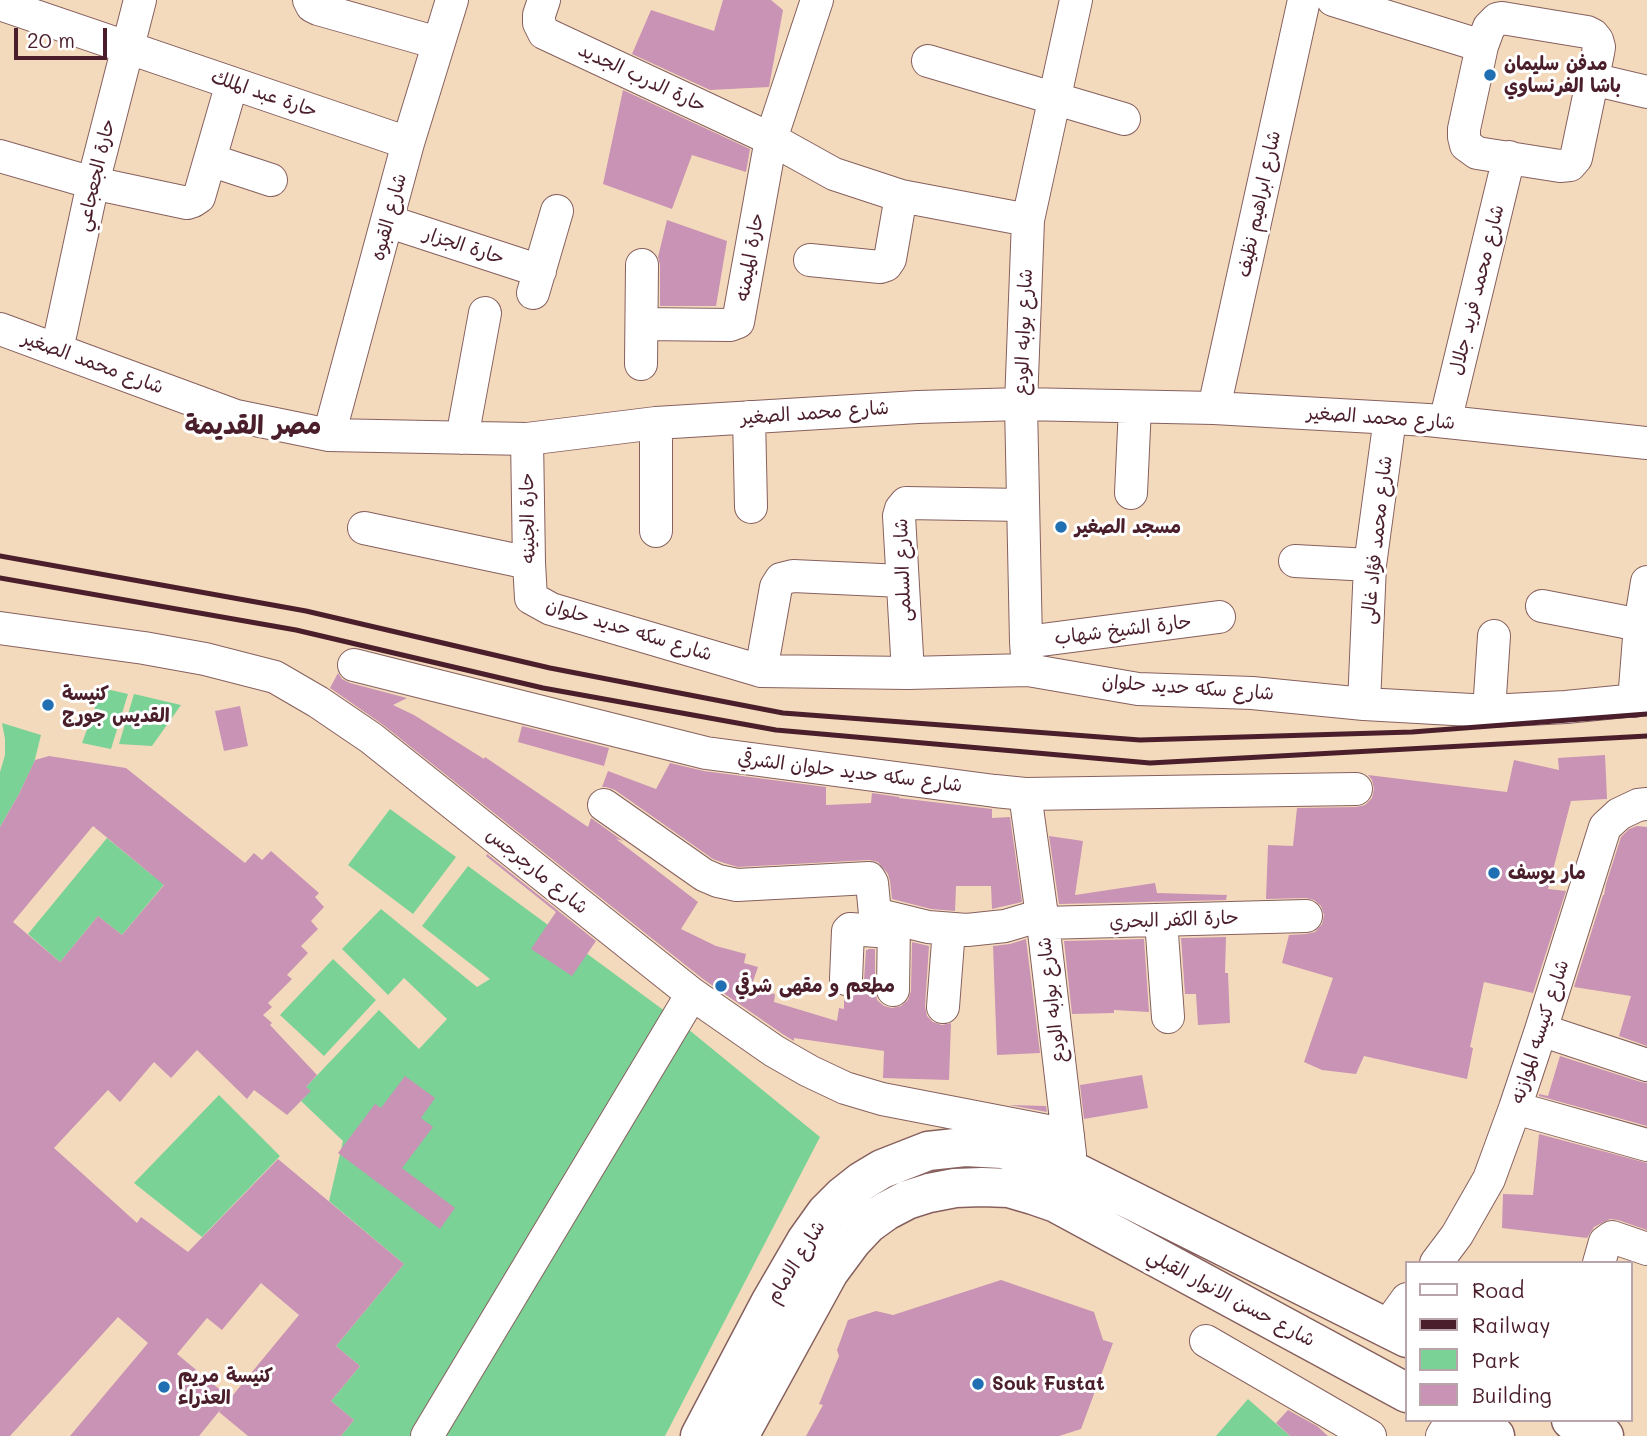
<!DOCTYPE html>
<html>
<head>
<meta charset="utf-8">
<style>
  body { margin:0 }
  #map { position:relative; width:1647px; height:1436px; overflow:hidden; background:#f4dabc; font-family:Mali,sans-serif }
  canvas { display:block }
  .legend { position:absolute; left:1405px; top:1261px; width:228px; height:161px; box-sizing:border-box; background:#fff; border:2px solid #b7a5aa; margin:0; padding:9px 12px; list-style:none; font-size:21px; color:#4a1f2b }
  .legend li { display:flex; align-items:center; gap:14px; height:35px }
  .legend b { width:35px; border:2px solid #b7a5aa }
  .scale { position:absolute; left:14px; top:28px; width:93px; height:32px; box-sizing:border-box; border:4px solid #4a1f2b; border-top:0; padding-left:9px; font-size:21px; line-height:24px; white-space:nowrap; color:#4a1f2b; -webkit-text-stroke:5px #fff; paint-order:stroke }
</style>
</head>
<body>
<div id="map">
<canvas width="1647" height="1436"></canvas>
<ul class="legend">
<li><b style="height:9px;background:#fff"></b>Road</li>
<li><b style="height:9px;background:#4a1f2b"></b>Railway</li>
<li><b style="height:19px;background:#7bd297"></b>Park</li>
<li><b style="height:19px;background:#c893b4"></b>Building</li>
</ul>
<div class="scale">20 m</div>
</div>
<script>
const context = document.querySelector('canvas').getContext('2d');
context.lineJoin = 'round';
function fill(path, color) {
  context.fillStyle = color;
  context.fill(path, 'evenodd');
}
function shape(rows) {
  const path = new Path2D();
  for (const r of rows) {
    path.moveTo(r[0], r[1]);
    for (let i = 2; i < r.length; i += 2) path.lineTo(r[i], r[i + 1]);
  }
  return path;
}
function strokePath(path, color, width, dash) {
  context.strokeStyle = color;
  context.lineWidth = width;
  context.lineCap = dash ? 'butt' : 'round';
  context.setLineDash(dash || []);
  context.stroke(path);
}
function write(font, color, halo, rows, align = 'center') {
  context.font = font + ' Mali,"Playpen Sans Arabic",sans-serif';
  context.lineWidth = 6;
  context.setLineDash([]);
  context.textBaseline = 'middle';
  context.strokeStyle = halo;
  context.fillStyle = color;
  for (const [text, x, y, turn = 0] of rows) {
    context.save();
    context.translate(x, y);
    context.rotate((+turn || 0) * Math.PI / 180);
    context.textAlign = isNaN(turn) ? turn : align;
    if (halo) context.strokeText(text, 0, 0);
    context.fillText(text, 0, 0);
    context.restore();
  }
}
fill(shape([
  [102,688,128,694,111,749,82,743],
  [134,694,181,705,152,746,119,744],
  [2,723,41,735,34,763,19,794,0,827,0,772,5,755,5,739],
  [390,809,456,857,413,914,348,865],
  [107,838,152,875,166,882,122,935,98,916,60,962,28,934],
  [468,866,677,1020,820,1137,665,1436,341,1436,354,1420,331,1401,360,1366,336,1346,404,1264,329,1201,343,1141,301,1101,310,1091,306,1087,379,1010,419,1049,447,1019,404,978,388,995,342,949,381,909,477,987,490,979,422,926],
  [333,959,376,1000,324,1056,280,1015],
  [219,1095,280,1156,202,1237,134,1183],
  [1248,1399,1290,1436,1216,1436]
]), '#7bd297');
fill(shape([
  [723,0,771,0,783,10,769,87,710,90,632,54,651,10,714,31],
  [623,90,750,149,746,172,692,155,672,209,603,184],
  [667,220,727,241,716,306,660,306,660,265,658,257],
  [338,673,342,679,350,683,407,698,393,705,414,715,484,759,485,757,588,827,591,818,623,841,616,839,698,902,681,929,716,946,746,954,744,963,758,967,750,990,775,994,774,1002,837,1021,839,1008,844,1009,844,997,854,996,862,988,864,980,866,950,868,950,868,949,875,949,875,990,877,1000,884,1006,892,1008,901,1006,908,1000,911,991,912,942,929,946,925,1006,927,1016,933,1022,942,1025,951,1023,949,1080,883,1078,884,1051,794,1038,794,1041,784,1035,703,979,382,724,330,688],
  [240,706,248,746,224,751,215,711],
  [522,726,609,748,604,766,518,742],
  [1605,755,1607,799,1571,801,1548,889,1566,891,1533,993,1484,982,1470,1047,1473,1048,1467,1079,1364,1056,1356,1074,1322,1070,1304,1062,1333,978,1282,963,1289,935,1306,934,1315,932,1322,924,1324,915,1321,906,1314,900,1306,898,1266,899,1268,845,1293,846,1297,808,1356,807,1365,805,1372,798,1374,789,1372,780,1368,775,1507,792,1514,760,1559,770,1558,758],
  [49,756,126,768,245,863,254,853,262,860,271,851,319,893,315,897,324,907,311,921,318,929,301,946,308,953,287,975,292,979,268,1003,272,1007,263,1015,272,1023,270,1025,317,1075,306,1087,311,1091,287,1115,254,1090,247,1099,197,1050,171,1078,154,1062,120,1102,108,1090,54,1148,137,1223,141,1217,188,1252,278,1159,404,1264,336,1346,360,1366,331,1401,354,1420,341,1436,248,1436,219,1412,299,1315,261,1283,222,1330,207,1318,177,1354,230,1398,199,1436,70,1436,148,1343,118,1317,10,1436,0,1436,0,827,19,794,35,760],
  [93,826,164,885,122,935,98,916,60,962,13,922],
  [670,763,704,771,826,787,826,805,871,803,872,793,899,797,899,798,992,809,992,818,1010,817,1022,902,992,909,991,886,956,886,955,911,931,909,892,899,890,881,888,874,878,862,869,860,738,867,724,863,713,859,615,790,606,787,602,787,608,771,656,789],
  [1637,826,1647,827,1647,1046,1619,1036,1631,996,1574,987,1603,895,1604,895,1606,884,1621,837,1629,829],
  [1049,836,1083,841,1075,895,1155,883,1157,893,1227,895,1226,900,1059,904],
  [487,854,596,941,572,976,531,949,556,912,486,856],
  [1226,937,1225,973,1228,973,1230,1023,1198,1025,1196,994,1185,994,1181,938],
  [1026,939,1040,1053,997,1055,993,946,1010,944],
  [1144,939,1149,1012,1114,1010,1114,1013,1072,1014,1064,941],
  [1560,1056,1641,1082,1647,1083,1647,1126,1539,1096,1539,1094,1548,1096],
  [1142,1075,1148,1108,1084,1119,1080,1085],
  [405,1076,435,1098,421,1118,433,1127,402,1168,455,1208,440,1229,338,1153,375,1104,381,1108],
  [1009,1105,1046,1106,1047,1112],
  [1539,1134,1647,1163,1647,1230,1618,1220,1610,1219,1594,1227,1587,1238,1502,1228,1503,1194,1533,1195],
  [1001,1280,1094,1312,1103,1340,1113,1343,1081,1429,1059,1436,806,1436,823,1405,819,1404,839,1356,837,1350,848,1320,876,1311,893,1315],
  [1288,1410,1317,1426,1328,1436,1290,1436,1276,1423]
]), '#c893b4');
const minor = shape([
  [309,0,312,6,318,9,438,43],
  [544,0,539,15,539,23,544,33,771,139,834,174,901,196,1028,220],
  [1333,0,1482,46],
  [0,4,408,143],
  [1502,18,1587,32,1593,35,1597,40,1599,47,1598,53,1576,158,1570,165,1560,166,1477,153,1466,145,1464,137,1464,129,1482,46,1489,27,1497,19,1502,18],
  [928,61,1124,119],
  [1592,79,1647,92],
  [0,156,93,183,187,203,193,201,199,197,232,83],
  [210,160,271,180],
  [387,221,540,271],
  [810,260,880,267,886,265,890,259,901,196],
  [533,293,557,211],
  [642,324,730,325,738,322,771,139,817,0],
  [0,329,236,416,329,435,527,439,656,423,918,407,1021,404,1214,408,1428,420,1647,443],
  [57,350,93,183,140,0],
  [641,364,642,265],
  [1214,408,1304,0],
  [749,417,751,507],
  [1445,422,1509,157],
  [656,423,656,531],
  [329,435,408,143,452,0],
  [462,438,485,313],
  [527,439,529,563,531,598,551,609,761,671,908,673,1028,670,1138,689,1252,693,1364,704,1489,711,1566,707,1647,699],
  [1131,493,1135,407],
  [364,528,529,563],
  [1295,561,1370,565],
  [1542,606,1640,625],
  [0,628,144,648,205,659,275,677,318,702,371,738,692,994,774,1051,809,1071,845,1088,882,1099,1068,1135],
  [1026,642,1219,617],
  [354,665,706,753,995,791,1025,794,1356,789],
  [1028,670,1026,642,1021,404,1028,220,1076,0],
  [761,671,776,587,781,579,793,576,902,581],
  [908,673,899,516,901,509,906,503,1023,505],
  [1634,701,1640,625,1647,582],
  [1364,704,1370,565,1390,418],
  [1489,711,1494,636],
  [1025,794,1043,923,1070,1154],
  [604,805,704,875,718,881,737,885,869,878,872,883,875,914,928,927,967,930,1005,926,1042,915],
  [1161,920,1168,1017],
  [1043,923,1306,916],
  [846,979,848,931,850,929,877,931,879,929,880,916],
  [893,990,894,920],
  [943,1007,949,929],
  [1541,1030,1647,1065],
  [1515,1108,1647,1145],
  [1436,1263,1457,1235,1489,1179,1515,1108,1541,1030,1605,827,1619,814,1638,805,1647,804],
  [1599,1263,1605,1242,1612,1237,1647,1249],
  [1386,1328,1407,1299],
  [1206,1341,1370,1436],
  [427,1436,692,994],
  [1442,1436,1452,1420]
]);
const major = shape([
  [1463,1420,1495,1436],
  [1571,1420,1604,1436],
  [700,1436,770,1303,806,1241,826,1213,843,1196,862,1181,882,1169,928,1151,965,1147,1002,1149,1037,1157,1071,1170,1407,1338],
  [739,1436,829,1272,852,1241,868,1224,886,1211,907,1200,929,1193,955,1188,982,1187,1009,1188,1033,1195,1056,1203,1407,1393]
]);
strokePath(minor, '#86605e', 34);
strokePath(major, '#86605e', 41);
strokePath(minor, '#fff', 32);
strokePath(major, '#fff', 38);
strokePath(shape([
  [0,556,306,611,550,668,783,713,1140,740,1412,732,1647,714],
  [0,578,296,630,543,688,776,730,1150,763,1647,736]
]), '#4a1f2b', 5);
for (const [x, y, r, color] of [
  [1490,75,7,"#1f6fb2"],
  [1061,527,7,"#1f6fb2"],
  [48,705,7,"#1f6fb2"],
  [1494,873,7,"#1f6fb2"],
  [721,986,7,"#1f6fb2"],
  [978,1384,7,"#1f6fb2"],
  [164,1387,7,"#1f6fb2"]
]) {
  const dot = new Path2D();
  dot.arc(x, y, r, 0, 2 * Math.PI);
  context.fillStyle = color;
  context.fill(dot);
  strokePath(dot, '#fff', 2.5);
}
write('bold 19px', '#4a1f2b', '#fff', [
  ["مدفن سليمان",1504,64],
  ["باشا الفرنساوي",1504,86],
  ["مسجد الصغير",1075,527],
  ["كنيسة",62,694],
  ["القديس جورج",62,716],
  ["مار يوسف",1508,873],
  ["مطعم و مقهى شرقي",735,986],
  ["كنيسة مريم",178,1376],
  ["العذراء",178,1398],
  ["Souk Fustat",992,1384]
], 'left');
write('19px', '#4a1f2b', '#fff', [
  ["حارة الدرب الجديد",642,78,25],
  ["حارة عبد الملك",264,94,19],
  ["حارة الجعجاعي",96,175,-77],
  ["شارع ابراهيم نظيف",1259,204,-78],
  ["شارع القبوه",389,217,-75],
  ["حارة الجزار",464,246,18],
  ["حارة الميمنه",750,257,-80],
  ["شارع محمد فريد جلال",1477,290,-76],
  ["شارع بوابه الودع",1024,332,-88],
  ["شارع محمد الصغير",93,363,20],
  ["شارع محمد الصغير",815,413,-4],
  ["شارع محمد الصغير",1381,418,4],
  ["حارة الجنينه",528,518,-91],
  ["شارع محمد فؤاد غالى",1377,540,-84],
  ["شارع السلمى",903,570,-92],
  ["شارع سكه حديد حلوان",629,630,17],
  ["حارة الشيخ شهاب",1123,630,-7],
  ["شارع سكه حديد حلوان",1188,688,4],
  ["شارع سكه حديد حلوان الشرقي",850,772,7],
  ["شارع مارجرجس",537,871,39],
  ["حارة الكفر البحري",1174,920,-2],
  ["شارع بوابه الودع",1052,1000,-97],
  ["شارع كنيسه الموازنه",1540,1032,-72],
  ["شارع الامام",796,1262,-58],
  ["شارع حسن الانوار القبلي",1231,1298,28]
]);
write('bold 26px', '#4a1f2b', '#fff', [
  ["مصر القديمة",253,426]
]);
</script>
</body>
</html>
